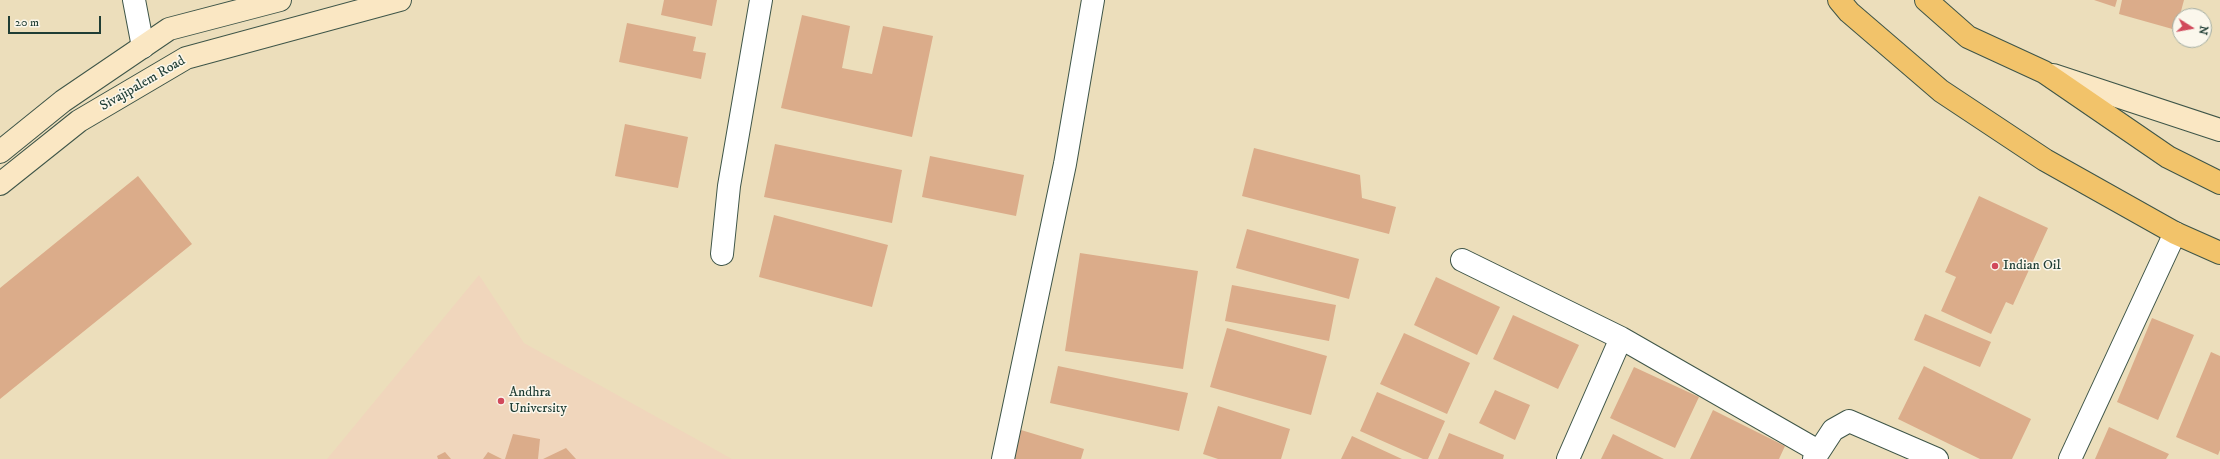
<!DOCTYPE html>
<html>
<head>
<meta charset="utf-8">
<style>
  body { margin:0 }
  #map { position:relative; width:2220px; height:459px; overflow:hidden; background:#ecdebb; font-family:"IM FELL DW Pica",serif }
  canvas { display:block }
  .north { position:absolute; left:2172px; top:8px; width:40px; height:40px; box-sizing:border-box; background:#fbf7ec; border:1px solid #a3ada2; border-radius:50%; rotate:101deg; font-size:11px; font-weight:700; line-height:16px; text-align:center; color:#1f3d34 }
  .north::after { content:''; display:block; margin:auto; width:14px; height:18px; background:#d1495b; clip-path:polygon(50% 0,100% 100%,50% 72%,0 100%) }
  .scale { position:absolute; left:8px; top:16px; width:93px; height:18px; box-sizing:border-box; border:2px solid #1f3d34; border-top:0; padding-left:5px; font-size:12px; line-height:14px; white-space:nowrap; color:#1f3d34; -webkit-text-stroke:3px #fbf7ec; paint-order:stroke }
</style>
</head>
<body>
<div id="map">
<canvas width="2220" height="459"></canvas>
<div class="north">N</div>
<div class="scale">20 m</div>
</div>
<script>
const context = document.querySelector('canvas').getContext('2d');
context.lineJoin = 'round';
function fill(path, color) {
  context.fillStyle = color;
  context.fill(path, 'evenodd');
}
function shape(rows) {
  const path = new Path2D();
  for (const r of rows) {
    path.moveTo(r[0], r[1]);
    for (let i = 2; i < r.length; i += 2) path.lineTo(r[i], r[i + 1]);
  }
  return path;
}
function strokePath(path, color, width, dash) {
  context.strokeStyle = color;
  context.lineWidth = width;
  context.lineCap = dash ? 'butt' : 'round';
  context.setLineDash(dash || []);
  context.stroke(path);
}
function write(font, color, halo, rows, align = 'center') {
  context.font = font + ' "IM FELL DW Pica",serif';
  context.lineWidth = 3;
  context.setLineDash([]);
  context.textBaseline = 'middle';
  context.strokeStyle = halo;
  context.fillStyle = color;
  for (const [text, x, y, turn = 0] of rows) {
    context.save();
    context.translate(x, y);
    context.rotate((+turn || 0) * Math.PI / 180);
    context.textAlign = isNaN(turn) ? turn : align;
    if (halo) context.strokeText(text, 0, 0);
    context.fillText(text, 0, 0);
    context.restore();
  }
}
fill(shape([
  [479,275,524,343,732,459,327,459]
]), '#f0d6bc');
fill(shape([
  [664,0,717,0,712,26,661,15],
  [2094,0,2117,0,2115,7],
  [2122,0,2184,0,2176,30,2119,14],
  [802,15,850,26,842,68,872,74,883,26,933,36,912,137,781,108],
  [627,23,696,37,693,51,706,53,701,79,619,62],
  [625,124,688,137,678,188,615,176],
  [775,144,902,170,892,223,764,197],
  [1254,148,1360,175,1362,198,1396,207,1389,234,1242,196],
  [930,156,1024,175,1016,216,922,197],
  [138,176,192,244,0,399,0,288],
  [1979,196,2048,228,2013,305,2006,302,1991,334,1941,311,1956,277,1945,272],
  [774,215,888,245,872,307,759,277],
  [1247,229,1359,259,1349,299,1236,268],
  [1080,253,1198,271,1183,369,1065,351],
  [1436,277,1500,307,1477,355,1414,325],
  [1232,285,1336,305,1329,341,1225,321],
  [1925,314,1991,342,1980,367,1914,340],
  [1513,315,1579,345,1558,389,1493,359],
  [2152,318,2194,335,2158,420,2117,402],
  [1227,328,1327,356,1311,415,1210,387],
  [1404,333,1470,363,1447,414,1380,384],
  [2211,352,2220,356,2220,450,2218,455,2176,437],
  [1058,366,1188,393,1179,431,1050,403],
  [1924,366,2031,419,2012,459,1980,459,1898,419],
  [1634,367,1699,397,1675,448,1610,418],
  [1495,390,1530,405,1515,440,1479,423],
  [1377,392,1445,421,1428,459,1423,459,1360,431],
  [1218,406,1290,429,1281,459,1218,459,1203,454],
  [1713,410,1785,446,1779,459,1690,459],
  [2109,427,2169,454,2166,459,2095,459],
  [1021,430,1084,449,1081,459,1012,459],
  [1449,433,1504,455,1503,459,1438,459],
  [513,434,540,439,538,459,505,459],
  [1613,434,1664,459,1601,459],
  [1352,436,1402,459,1341,459],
  [566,448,576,459,543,459],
  [445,452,451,459,438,459,437,456],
  [488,452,502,459,483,459]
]), '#dbac8a');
const minor = shape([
  [134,0,143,47],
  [722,254,729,186,761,0],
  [1462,260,1621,338,1818,451],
  [1003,459,1065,164,1093,0],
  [1568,459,1621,338],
  [1814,459,1833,430,1849,421,1937,459],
  [2070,459,2175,233]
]);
const secondary = shape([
  [2053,75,2220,130],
  [0,152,63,101,169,29,280,0],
  [0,184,79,121,186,58,400,0]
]);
const primary = shape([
  [1839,0,1849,12,1941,91,2045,160,2175,233,2220,253],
  [1926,0,1968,37,2044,72,2168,157,2220,183]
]);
strokePath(minor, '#3e5548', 24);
strokePath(secondary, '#3e5548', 24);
strokePath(primary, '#3e5548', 24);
strokePath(minor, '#fff', 22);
strokePath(secondary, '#fae7c3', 22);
strokePath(primary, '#f2c36a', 22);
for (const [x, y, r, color] of [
  [1995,266,4,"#d1495b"],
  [501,401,4,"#d1495b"]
]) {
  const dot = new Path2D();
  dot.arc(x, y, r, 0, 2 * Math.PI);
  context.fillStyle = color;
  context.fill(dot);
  strokePath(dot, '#fbf7ec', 1.5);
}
write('14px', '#1f3d34', '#fbf7ec', [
  ["Sivajipalem Road",143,84,-30]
]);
write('14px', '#1f3d34', '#fbf7ec', [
  ["Indian Oil",2003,266],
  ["Andhra",509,393],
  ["University",509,409]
], 'left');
</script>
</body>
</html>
